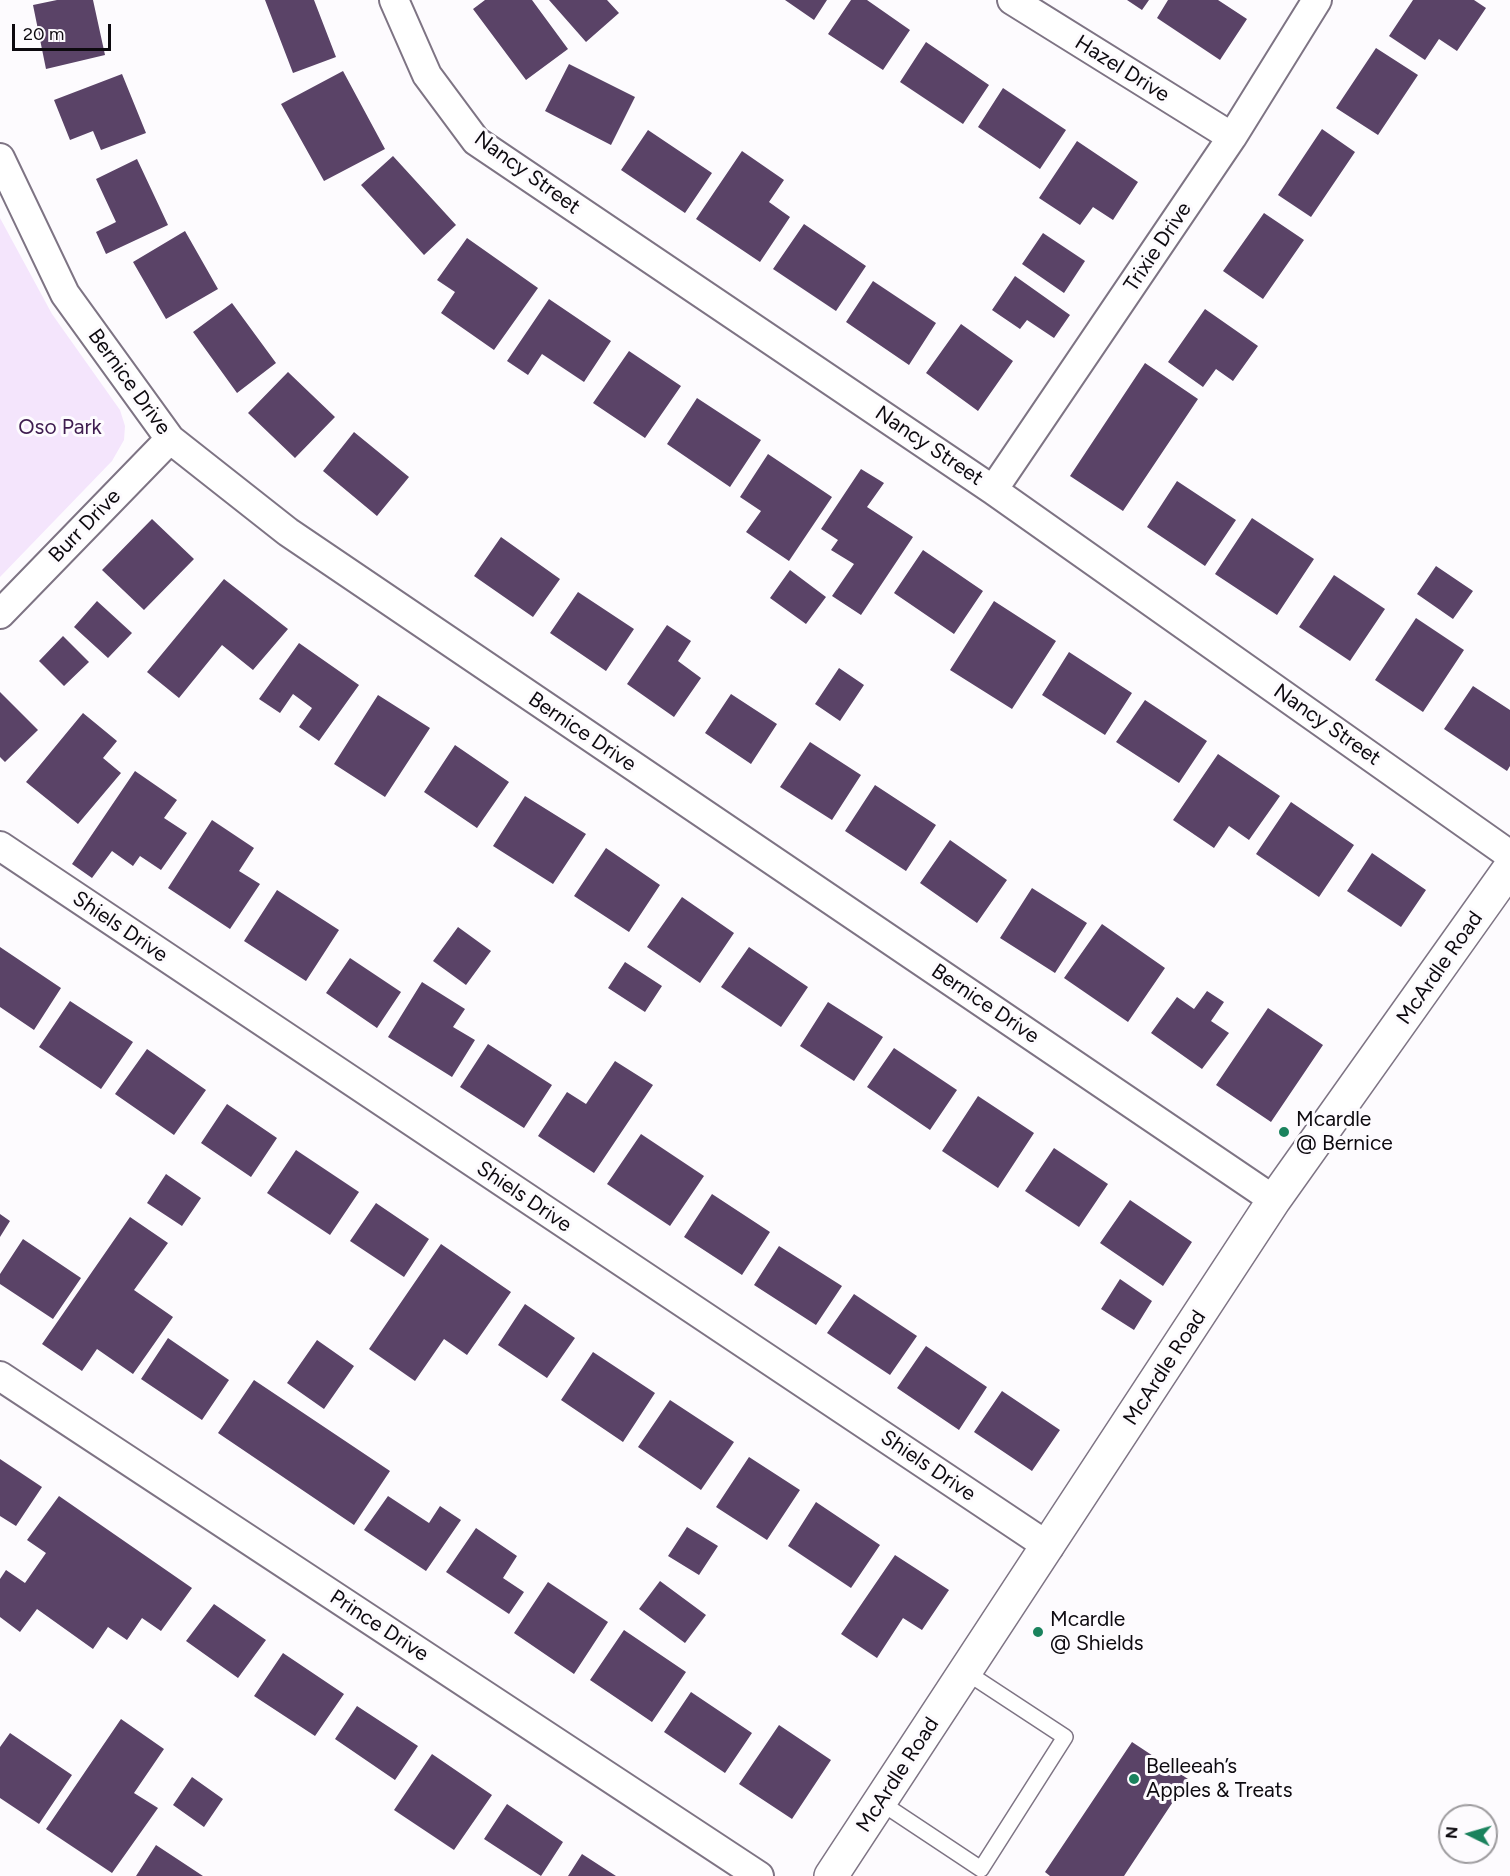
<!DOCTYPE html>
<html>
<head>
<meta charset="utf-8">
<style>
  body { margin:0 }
  #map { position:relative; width:1510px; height:1876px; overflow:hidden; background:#fdfbfe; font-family:Figtree,sans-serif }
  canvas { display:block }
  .north { position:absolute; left:1438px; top:1804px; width:60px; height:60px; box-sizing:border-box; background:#fdfbfe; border:2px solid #9d9b9e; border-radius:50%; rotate:275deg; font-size:16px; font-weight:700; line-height:24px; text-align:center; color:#0d0a0f }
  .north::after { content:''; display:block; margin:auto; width:21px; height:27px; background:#1a825d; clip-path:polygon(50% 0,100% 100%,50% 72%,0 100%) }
  .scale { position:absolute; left:12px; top:24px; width:99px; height:27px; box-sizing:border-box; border:3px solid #0d0a0f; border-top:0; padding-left:8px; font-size:18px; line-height:21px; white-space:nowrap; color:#0d0a0f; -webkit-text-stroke:4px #fdfbfe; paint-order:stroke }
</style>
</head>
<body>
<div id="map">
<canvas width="1510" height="1876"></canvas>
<div class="north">N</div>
<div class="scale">20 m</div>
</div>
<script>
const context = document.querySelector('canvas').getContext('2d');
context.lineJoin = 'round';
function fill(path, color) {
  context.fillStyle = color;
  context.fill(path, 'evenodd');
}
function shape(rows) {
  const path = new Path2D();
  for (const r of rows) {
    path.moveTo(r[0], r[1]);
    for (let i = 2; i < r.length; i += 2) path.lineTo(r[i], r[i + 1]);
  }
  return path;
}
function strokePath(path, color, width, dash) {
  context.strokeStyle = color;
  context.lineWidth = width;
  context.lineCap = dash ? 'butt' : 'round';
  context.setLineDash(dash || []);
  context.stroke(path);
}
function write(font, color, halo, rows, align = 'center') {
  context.font = font + ' Figtree,sans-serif';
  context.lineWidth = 6;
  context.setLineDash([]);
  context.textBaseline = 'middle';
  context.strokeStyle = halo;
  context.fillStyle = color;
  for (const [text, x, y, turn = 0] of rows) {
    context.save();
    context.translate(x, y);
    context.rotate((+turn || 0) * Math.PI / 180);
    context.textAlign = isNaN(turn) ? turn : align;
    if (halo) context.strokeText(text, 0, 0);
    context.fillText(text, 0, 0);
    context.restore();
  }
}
fill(shape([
  [0,218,52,314,120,410,125,426,124,440,112,461,0,577]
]), '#f4e5fc');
fill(shape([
  [57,0,93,0,105,55,46,69,33,5],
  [265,0,314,0,336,57,293,73],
  [485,0,532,0,568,49,526,80,473,9],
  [549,0,607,0,619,13,586,42],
  [785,0,827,0,814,20],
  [851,0,867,0,910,30,883,70,828,34],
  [1127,0,1149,0,1142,10],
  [1168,0,1218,0,1247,19,1220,60,1157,18],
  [1413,0,1474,0,1486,8,1457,51,1439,39,1425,60,1389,36],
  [926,42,989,85,963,124,900,82],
  [1376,48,1418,75,1378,135,1336,108],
  [569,64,635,97,611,145,545,111],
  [343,71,385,149,324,181,281,104],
  [122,74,146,133,101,150,93,131,70,140,54,100],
  [1003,88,1066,130,1040,169,978,127],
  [1322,129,1355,152,1311,217,1278,195],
  [648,130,712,173,685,213,621,170],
  [1077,141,1138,182,1113,220,1093,207,1080,225,1039,198],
  [742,151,784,180,769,202,790,217,760,262,696,219],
  [393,156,456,225,424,255,361,185],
  [137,159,168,225,106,254,96,232,116,222,96,179],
  [1264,213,1304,240,1263,299,1223,271],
  [804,224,866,266,836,311,773,269],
  [185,231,218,289,166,319,133,262],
  [1043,233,1085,261,1064,293,1022,264],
  [467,238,538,288,494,350,441,313,455,292,437,280],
  [1015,276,1070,315,1054,338,1027,320,1020,329,992,310],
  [873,281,936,323,909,365,846,322],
  [549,299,611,341,584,382,542,354,528,375,507,361],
  [232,303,276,363,237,393,193,332],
  [1205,309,1258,346,1233,381,1216,369,1203,387,1168,362],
  [961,324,1013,361,978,411,926,373],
  [629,351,681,386,645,438,593,403],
  [1145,363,1198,399,1123,511,1070,476],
  [288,372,335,417,295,458,248,413],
  [697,398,761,440,730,487,667,444],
  [354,432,409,477,377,516,323,471],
  [768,454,832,497,789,561,746,532,761,511,740,497],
  [861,469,884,483,867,507,913,537,861,615,832,596,854,564,831,550,838,540,821,529],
  [1177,481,1236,520,1205,566,1147,527],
  [1252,518,1314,559,1277,615,1215,574],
  [152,519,194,559,144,610,102,570],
  [501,537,560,579,533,617,474,576],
  [923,550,983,591,954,634,894,593],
  [1436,566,1473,591,1453,619,1417,594],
  [790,570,826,597,806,624,770,598],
  [1334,575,1385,609,1350,661,1299,627],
  [224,579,288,629,253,670,222,645,179,698,147,672],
  [578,592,634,629,606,671,550,633],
  [97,601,132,633,108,658,74,627],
  [994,601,1056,641,1012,709,950,670],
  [1416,618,1464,650,1423,712,1375,680],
  [667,625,691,641,678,661,701,678,674,717,627,684],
  [63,636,89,662,64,686,39,661],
  [299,643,359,685,319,741,299,727,312,708,293,694,280,713,259,699],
  [1069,652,1132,693,1105,735,1042,695],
  [839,668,864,685,840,721,815,704],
  [1473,686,1510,710,1510,766,1507,771,1444,729],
  [0,692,38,730,5,762,0,757],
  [731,694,777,724,751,764,705,733],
  [378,695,430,728,385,797,334,764],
  [1145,700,1207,741,1179,783,1116,742],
  [83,713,117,741,103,758,121,773,78,824,26,782],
  [810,742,861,775,832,820,780,787],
  [455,745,509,782,477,828,424,792],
  [1218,754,1280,796,1249,840,1229,826,1214,848,1173,820],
  [135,771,177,800,164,818,187,833,161,870,140,856,133,866,112,851,92,878,72,864],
  [875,785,936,825,906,871,845,831],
  [525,796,586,834,553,884,493,846],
  [1291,802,1354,845,1319,897,1256,854],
  [212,820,254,848,239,871,260,884,230,929,168,888],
  [950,840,1007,880,977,923,920,883],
  [606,848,660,885,629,932,574,896],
  [1372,853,1426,890,1401,927,1347,891],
  [1032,888,1087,923,1055,973,1000,938],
  [277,890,339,930,306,981,244,941],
  [682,897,734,933,700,983,647,947],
  [1102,924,1165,968,1128,1022,1064,978],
  [458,927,491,951,466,985,433,961],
  [0,947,61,988,34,1030,0,1007],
  [749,947,808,987,781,1027,721,987],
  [350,958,401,992,377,1028,326,993],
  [625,962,662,986,645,1012,608,988],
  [422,982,465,1009,453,1027,475,1040,452,1077,388,1037],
  [1207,991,1224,1002,1211,1021,1229,1033,1202,1069,1151,1033,1177,997,1194,1009],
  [70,1001,133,1042,101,1089,39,1047],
  [828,1002,883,1037,854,1081,800,1046],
  [1268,1008,1323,1045,1271,1122,1216,1085],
  [488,1044,552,1085,524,1128,460,1087],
  [894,1048,957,1090,930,1130,867,1087],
  [147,1049,206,1090,174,1135,115,1094],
  [615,1061,653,1085,594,1173,538,1136,567,1092,586,1104],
  [978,1096,1034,1133,998,1188,942,1151],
  [227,1104,277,1138,251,1177,201,1143],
  [641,1134,704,1176,670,1226,607,1184],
  [1054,1148,1108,1184,1079,1227,1025,1191],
  [296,1150,359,1192,330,1235,267,1193],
  [166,1174,201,1198,182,1226,147,1203],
  [712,1194,770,1232,742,1275,684,1237],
  [1130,1200,1192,1242,1163,1286,1100,1243],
  [376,1203,429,1239,404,1277,350,1241],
  [0,1214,10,1221,0,1237],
  [130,1217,168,1243,134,1290,173,1317,133,1374,97,1349,82,1371,42,1344],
  [23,1239,81,1278,53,1319,0,1284,0,1274],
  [441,1244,511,1292,467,1355,444,1339,415,1381,369,1349],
  [779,1246,842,1286,816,1325,754,1285],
  [1120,1279,1152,1301,1134,1330,1101,1309],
  [854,1294,917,1336,890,1375,827,1333],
  [525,1304,575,1338,547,1378,498,1345],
  [168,1338,229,1380,202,1420,141,1379],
  [317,1340,354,1366,324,1409,287,1383],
  [926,1346,987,1387,959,1430,897,1388],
  [593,1352,655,1393,623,1442,561,1400],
  [254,1380,390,1471,354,1525,218,1433],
  [1002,1391,1060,1430,1032,1471,974,1432],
  [670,1400,734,1442,701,1490,638,1447],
  [749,1457,800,1490,767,1540,716,1507],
  [0,1459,42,1487,16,1526,0,1516],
  [59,1496,192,1588,161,1631,142,1618,127,1640,108,1627,93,1649,37,1609,20,1632,0,1617,0,1579,6,1570,25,1583,46,1553,27,1540],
  [388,1496,429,1523,440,1506,461,1520,426,1571,364,1530],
  [816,1502,880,1545,851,1588,788,1546],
  [687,1527,718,1546,699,1575,668,1556],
  [476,1528,517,1556,503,1578,524,1592,509,1614,446,1572],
  [895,1555,949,1590,922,1630,903,1618,877,1658,841,1634],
  [660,1581,706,1615,685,1643,639,1609],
  [548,1582,608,1622,574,1674,514,1633],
  [214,1604,266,1640,238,1678,186,1641],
  [624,1630,686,1672,652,1722,590,1680],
  [283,1653,344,1694,315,1736,254,1696],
  [691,1692,752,1733,725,1773,664,1732],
  [357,1706,418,1746,395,1780,335,1739],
  [121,1719,164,1749,134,1793,158,1808,112,1873,46,1829],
  [779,1725,831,1760,792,1819,739,1784],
  [10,1733,72,1775,39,1824,0,1798,0,1747],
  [1132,1742,1188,1779,1124,1876,1050,1876,1045,1872],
  [432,1754,492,1795,454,1850,394,1810],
  [192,1777,223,1799,204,1827,173,1805],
  [507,1804,563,1842,541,1876,484,1839],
  [156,1845,203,1876,136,1876],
  [582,1854,616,1876,568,1876]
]), '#5a4367');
const service = shape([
  [880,1802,981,1869,1065,1737,966,1672]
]);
const minor = shape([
  [394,0,427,75,476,141,993,490,1510,855],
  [1012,0,1232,137],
  [0,158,65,294,170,439,288,532,1274,1200],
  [993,490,1232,137,1317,0],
  [0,614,170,439],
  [0,846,1049,1547],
  [0,1376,759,1876]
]);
const secondary = shape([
  [831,1876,1274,1200,1510,868]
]);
strokePath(service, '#7e7484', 18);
strokePath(minor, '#7e7484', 32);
strokePath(secondary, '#7e7484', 36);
strokePath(service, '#fff', 15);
strokePath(minor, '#fff', 28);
strokePath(secondary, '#fff', 33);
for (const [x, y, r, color] of [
  [1284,1132,6,"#1a825d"],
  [1038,1632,6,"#1a825d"],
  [1134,1779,6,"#1a825d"]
]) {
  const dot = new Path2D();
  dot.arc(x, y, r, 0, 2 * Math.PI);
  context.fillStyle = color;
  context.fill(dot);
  strokePath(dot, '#fdfbfe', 2);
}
write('21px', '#0d0a0f', '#fdfbfe', [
  ["Hazel Drive",1122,69,32],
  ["Nancy Street",527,173,36],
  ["Trixie Drive",1158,247,-56],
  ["Bernice Drive",129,382,54],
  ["Nancy Street",929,446,34],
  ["Burr Drive",85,526,-46],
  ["Nancy Street",1327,725,35],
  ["Bernice Drive",582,732,34],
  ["Shiels Drive",120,927,34],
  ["McArdle Road",1440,968,-55],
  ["Bernice Drive",985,1004,34],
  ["Shiels Drive",524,1197,34],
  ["McArdle Road",1165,1368,-57],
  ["Shiels Drive",928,1466,34],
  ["Prince Drive",379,1626,33],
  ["McArdle Road",898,1775,-57]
]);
write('21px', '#3e1c4f', '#fdfbfe', [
  ["Oso Park",60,428]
]);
write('21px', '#0d0a0f', '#fdfbfe', [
  ["Mcardle",1296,1120],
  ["@ Bernice",1296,1144],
  ["Mcardle",1050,1620],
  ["@ Shields",1050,1644],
  ["Belleeah’s",1146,1767],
  ["Apples & Treats",1146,1791]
], 'left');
</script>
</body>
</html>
